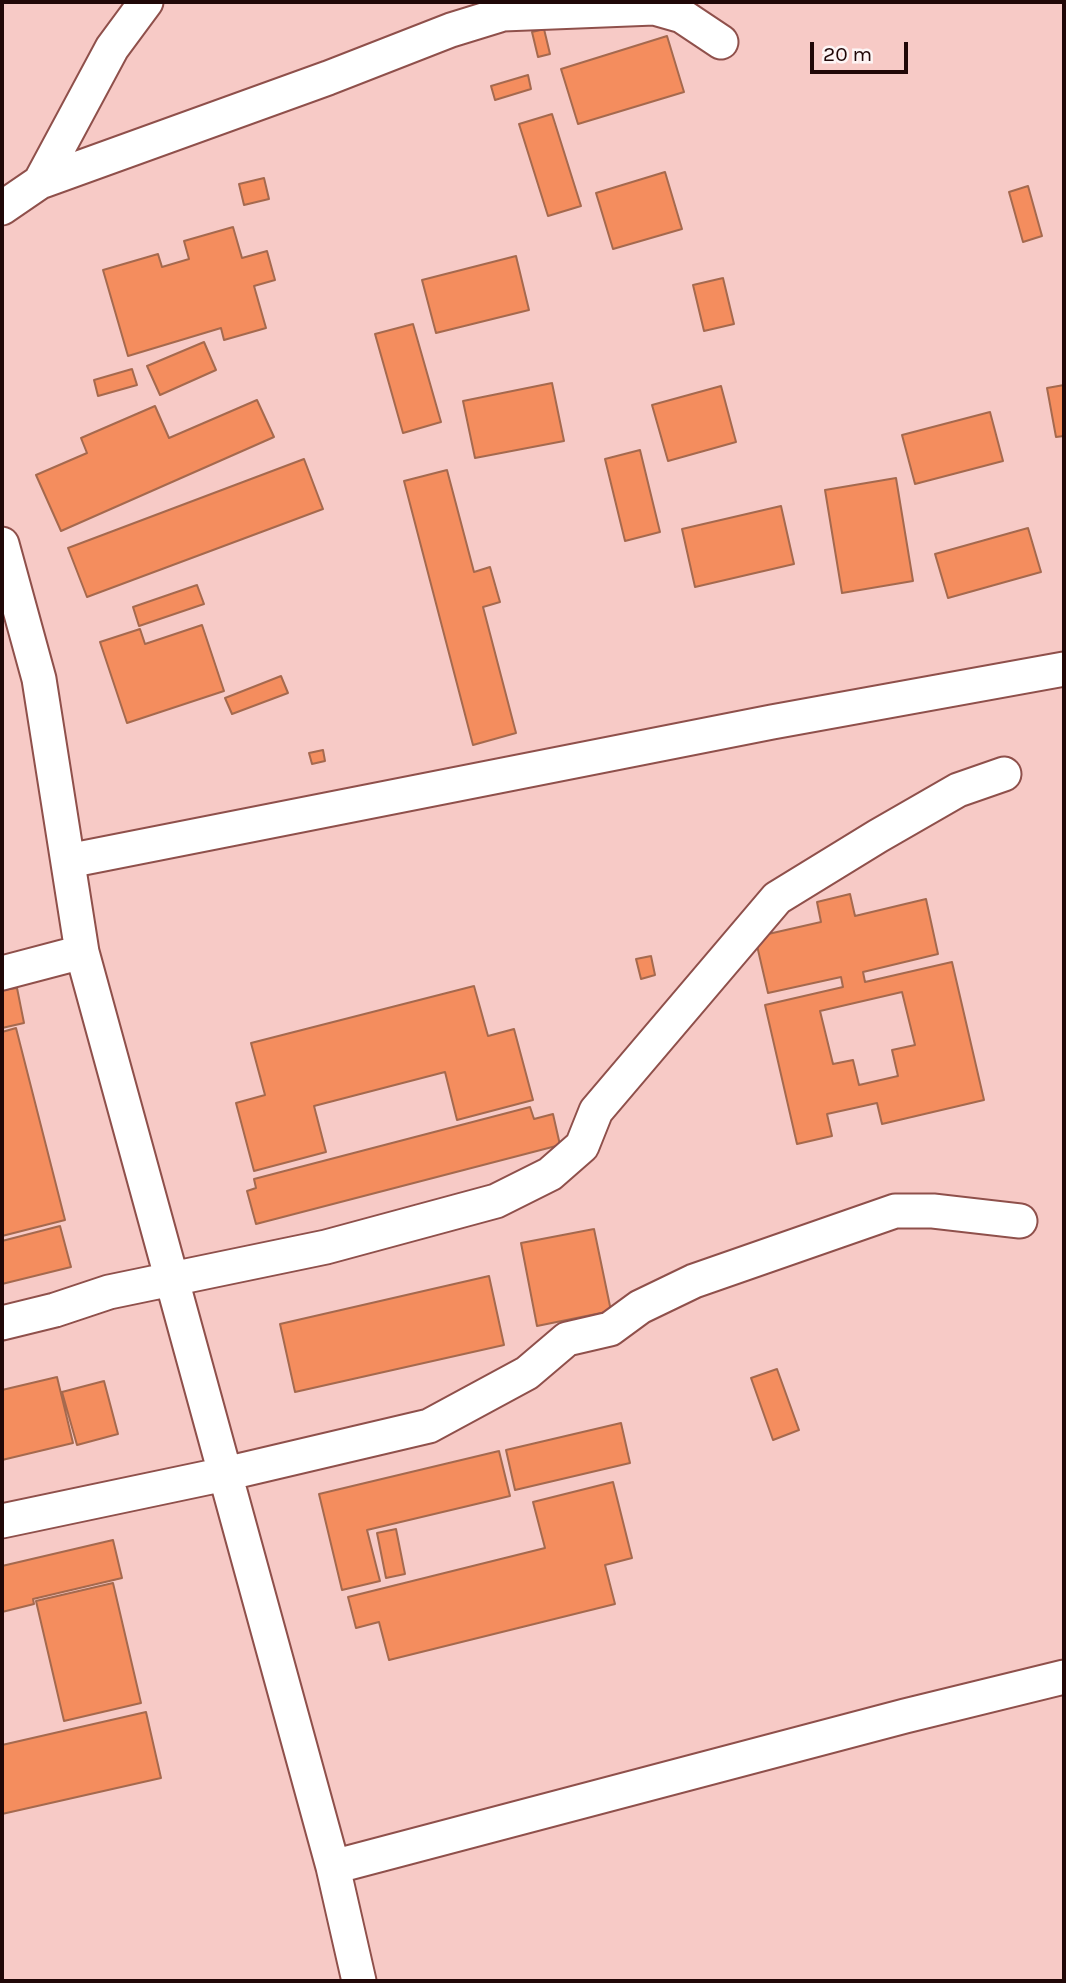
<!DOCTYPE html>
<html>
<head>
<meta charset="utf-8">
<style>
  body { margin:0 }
  #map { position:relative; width:1066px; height:1983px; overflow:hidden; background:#f7cac6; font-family:Karla,sans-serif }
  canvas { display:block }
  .frame { position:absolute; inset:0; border:4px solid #200707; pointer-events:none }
  .scale { position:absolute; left:810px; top:42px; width:98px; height:32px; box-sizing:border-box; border:4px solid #200707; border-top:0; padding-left:9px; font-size:21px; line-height:24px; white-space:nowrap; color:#200707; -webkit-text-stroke:5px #fdf5f5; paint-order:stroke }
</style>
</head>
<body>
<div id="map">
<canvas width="1066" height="1983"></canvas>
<div class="frame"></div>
<div class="scale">20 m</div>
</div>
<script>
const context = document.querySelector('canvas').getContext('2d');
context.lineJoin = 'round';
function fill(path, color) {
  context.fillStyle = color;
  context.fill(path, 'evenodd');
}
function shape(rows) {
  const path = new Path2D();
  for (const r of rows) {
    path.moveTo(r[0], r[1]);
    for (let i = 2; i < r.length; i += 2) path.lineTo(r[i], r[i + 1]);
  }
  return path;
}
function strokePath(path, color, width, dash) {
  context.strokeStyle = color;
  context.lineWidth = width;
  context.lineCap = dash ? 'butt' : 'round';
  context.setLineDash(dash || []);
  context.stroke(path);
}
const building = shape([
  [544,29,550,54,538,57,532,32,544,29],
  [667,36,684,92,578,124,561,69,667,36],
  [528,75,531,89,495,100,491,86,528,75],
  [552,114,581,206,548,216,519,124,552,114],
  [665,172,682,229,613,249,596,193,665,172],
  [264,178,269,199,244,205,239,184,264,178],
  [1028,186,1042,236,1023,242,1009,192,1028,186],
  [233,227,242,258,267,251,275,280,254,286,266,328,224,340,221,328,128,356,103,270,158,254,162,267,189,259,184,241,233,227],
  [516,256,529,310,436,333,422,280,516,256],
  [723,278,734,324,704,331,693,285,723,278],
  [413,324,441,422,403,433,375,334,413,324],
  [204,342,216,370,160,395,147,366,204,342],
  [132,369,137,385,98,396,94,380,132,369],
  [552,383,564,441,475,458,463,401,552,383],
  [1064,385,1064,436,1056,437,1047,388,1064,385],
  [721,386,736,442,668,461,652,405,721,386],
  [257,400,274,437,61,531,36,475,87,453,81,438,155,406,169,438,257,400],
  [990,412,1003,461,915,484,902,435,990,412],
  [640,450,660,532,625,541,605,459,640,450],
  [304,459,323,509,87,597,68,548,304,459],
  [447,470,474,572,490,567,500,602,483,607,516,733,473,745,404,481,447,470],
  [896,478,913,581,842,593,825,490,896,478],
  [781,506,794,564,695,587,682,529,781,506],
  [1028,528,1041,572,948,598,935,554,1028,528],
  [197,585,204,604,139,626,133,607,197,585],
  [202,625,224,691,127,723,100,642,140,629,145,644,202,625],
  [281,676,288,693,232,714,225,698,281,676],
  [323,750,325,761,312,764,309,753,323,750],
  [850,894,855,916,926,899,938,954,863,972,865,982,952,962,984,1100,882,1124,877,1103,827,1114,832,1136,797,1144,765,1005,843,987,841,977,768,993,755,937,821,922,817,902,850,894],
  [902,992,915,1045,892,1050,898,1076,859,1085,853,1060,833,1064,820,1011,902,992],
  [651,956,655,975,641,979,636,959,651,956],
  [474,986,488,1036,514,1029,533,1100,457,1120,445,1072,314,1106,326,1152,254,1171,236,1103,265,1095,251,1043,474,986],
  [17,988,24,1023,2,1028,2,990,17,988],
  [16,1028,65,1220,2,1236,2,1032,16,1028],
  [530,1107,534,1119,553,1114,560,1145,256,1224,247,1191,256,1188,254,1179,530,1107],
  [60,1226,71,1267,2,1284,2,1241,60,1226],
  [594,1229,611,1311,537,1326,521,1243,594,1229],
  [489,1276,504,1345,295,1392,280,1324,489,1276],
  [777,1369,799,1430,773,1440,751,1378,777,1369],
  [57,1377,73,1443,2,1460,2,1390,57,1377],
  [104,1381,118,1434,77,1445,62,1392,104,1381],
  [621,1423,630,1463,515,1490,506,1450,621,1423],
  [499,1451,510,1496,367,1530,380,1581,342,1590,319,1494,499,1451],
  [613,1482,632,1558,605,1565,615,1604,389,1660,379,1622,356,1628,348,1597,545,1548,533,1502,613,1482],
  [396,1529,405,1574,386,1578,377,1533,396,1529],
  [113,1540,122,1578,33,1599,34,1604,2,1612,2,1566,113,1540],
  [113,1583,141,1703,64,1721,36,1601,113,1583],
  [146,1712,161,1778,2,1814,2,1745,146,1712]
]);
fill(building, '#f48d5e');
strokePath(building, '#a5694e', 2);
const street = shape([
  [40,182,328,78,451,30,503,14,654,8,682,16,721,42],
  [2,208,40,182,112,48,146,2],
  [2,544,39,679,82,952,2,973],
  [68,861,772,722,1064,669],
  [82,952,333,1867,359,1981],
  [2,1323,55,1310,109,1292,326,1247,496,1201,550,1174,582,1146,596,1111,777,898,878,836,958,790,1004,774],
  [2,1521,225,1474,429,1426,527,1373,567,1339,610,1329,640,1307,694,1281,895,1211,933,1211,1020,1221],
  [333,1867,905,1716,1064,1677]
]);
strokePath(street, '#8f504b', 37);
strokePath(street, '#fff', 33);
</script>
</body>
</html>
